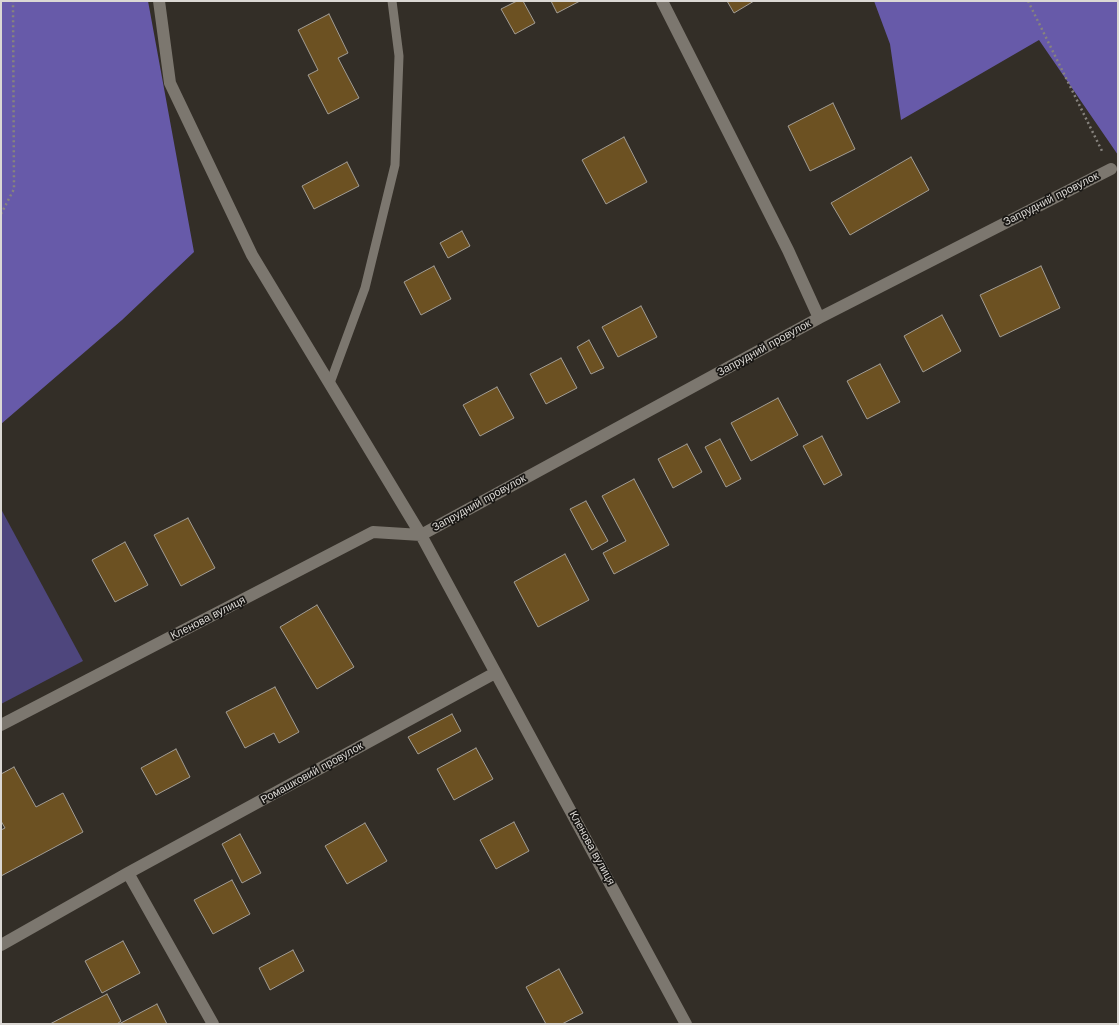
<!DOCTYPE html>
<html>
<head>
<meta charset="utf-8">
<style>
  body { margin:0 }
  #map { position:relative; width:1119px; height:1025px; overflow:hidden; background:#332e27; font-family:"Work Sans",sans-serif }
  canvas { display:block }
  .frame { position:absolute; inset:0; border:2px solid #dbd8d4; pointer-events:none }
</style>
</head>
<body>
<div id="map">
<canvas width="1119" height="1025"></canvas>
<div class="frame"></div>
</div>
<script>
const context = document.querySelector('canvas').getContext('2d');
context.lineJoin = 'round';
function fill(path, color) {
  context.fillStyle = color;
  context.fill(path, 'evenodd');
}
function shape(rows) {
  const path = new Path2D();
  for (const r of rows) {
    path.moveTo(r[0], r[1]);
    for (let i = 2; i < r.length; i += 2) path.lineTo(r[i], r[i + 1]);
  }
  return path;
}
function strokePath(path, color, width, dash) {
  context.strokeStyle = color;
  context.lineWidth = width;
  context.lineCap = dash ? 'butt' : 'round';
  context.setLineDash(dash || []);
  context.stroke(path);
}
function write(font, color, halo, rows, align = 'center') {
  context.font = font + ' "Work Sans",sans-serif';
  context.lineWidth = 3.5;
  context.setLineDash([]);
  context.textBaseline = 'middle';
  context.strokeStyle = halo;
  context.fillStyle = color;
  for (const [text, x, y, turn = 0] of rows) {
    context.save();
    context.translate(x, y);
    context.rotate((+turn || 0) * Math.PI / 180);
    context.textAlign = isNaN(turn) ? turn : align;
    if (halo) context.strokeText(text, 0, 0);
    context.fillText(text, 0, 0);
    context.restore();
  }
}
fill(shape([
  [1,509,83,661,1,704]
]), '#4e467d');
fill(shape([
  [1,1,148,1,194,252,122,320,1,424],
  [874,1,1118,1,1118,155,1039,40,901,120,890,44]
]), '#675aa9');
const building = shape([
  [517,1,523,1,535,23,515,34,501,9,517,1],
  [551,1,580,1,557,13,551,1],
  [727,1,754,1,734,13,727,1],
  [329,14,348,53,338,58,359,98,328,114,308,75,318,70,298,30,329,14],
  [833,103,855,149,810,171,788,126,833,103],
  [624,137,647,182,606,204,582,160,624,137],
  [911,157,929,190,850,235,831,203,911,157],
  [347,162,359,186,314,209,302,186,347,162],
  [462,231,470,246,448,258,440,243,462,231],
  [434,266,451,299,421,315,404,282,434,266],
  [1041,266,1060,308,1000,337,980,295,1041,266],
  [641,306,657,337,618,357,602,327,641,306],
  [942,315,961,351,923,372,904,336,942,315],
  [589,340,604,368,591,374,577,347,589,340],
  [561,358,577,388,546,404,530,374,561,358],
  [880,364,900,402,867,419,847,381,880,364],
  [497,387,514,418,480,436,463,405,497,387],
  [778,398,798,435,751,461,731,423,778,398],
  [822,436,842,475,824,485,803,446,822,436],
  [720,439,741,479,726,487,705,447,720,439],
  [687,444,702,472,673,488,658,459,687,444],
  [634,479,669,545,614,574,603,553,626,541,602,496,634,479],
  [586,501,608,541,592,550,570,509,586,501],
  [188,518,215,568,181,586,154,535,188,518],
  [125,542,148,585,115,602,92,560,125,542],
  [565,554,589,600,538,627,514,582,565,554],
  [317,605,354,667,317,689,280,627,317,605],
  [275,687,299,732,279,743,274,733,245,748,226,712,275,687],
  [452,714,461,731,418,754,408,737,452,714],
  [476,748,493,779,454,800,437,769,476,748],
  [176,749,190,777,156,795,141,768,176,749],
  [14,767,36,807,63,793,83,832,1,876,1,830,5,828,1,821,1,774,14,767],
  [514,822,529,851,496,869,480,840,514,822],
  [365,823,387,861,347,884,325,846,365,823],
  [240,834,261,873,242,883,222,844,240,834],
  [232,880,250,914,213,934,194,900,232,880],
  [123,941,140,973,102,993,85,961,123,941],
  [293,950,304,971,270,990,259,968,293,950],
  [559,969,583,1013,562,1024,546,1024,526,987,559,969],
  [107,994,121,1021,117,1024,50,1024,107,994],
  [157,1004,167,1024,119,1024,157,1004]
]);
fill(building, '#6c5122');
strokePath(building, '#a29d95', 1);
strokePath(shape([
  [1028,1,1103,153],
  [1,214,14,189,13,1]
]), '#87837e', 2.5, [2, 3]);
strokePath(shape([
  [330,383,365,288,395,165,399,56,392,1]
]), '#7c776f', 9);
strokePath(shape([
  [159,1,170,83,252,255,421,535,686,1024],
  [662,1,788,250,819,318],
  [1,725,373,532,421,535,819,318,1111,169],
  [128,873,213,1024],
  [1,945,128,873,495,673]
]), '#7c776f', 12);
write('11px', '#dbd8d4', '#191714', [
  ["Запрудний провулок",1051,199,-27],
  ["Запрудний провулок",764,348,-29],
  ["Запрудний провулок",479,503,-29],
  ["Кленова вулиця",208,618,-27],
  ["Ромашковий провулок",312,773,-29],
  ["Кленова вулиця",592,848,61]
]);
</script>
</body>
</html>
